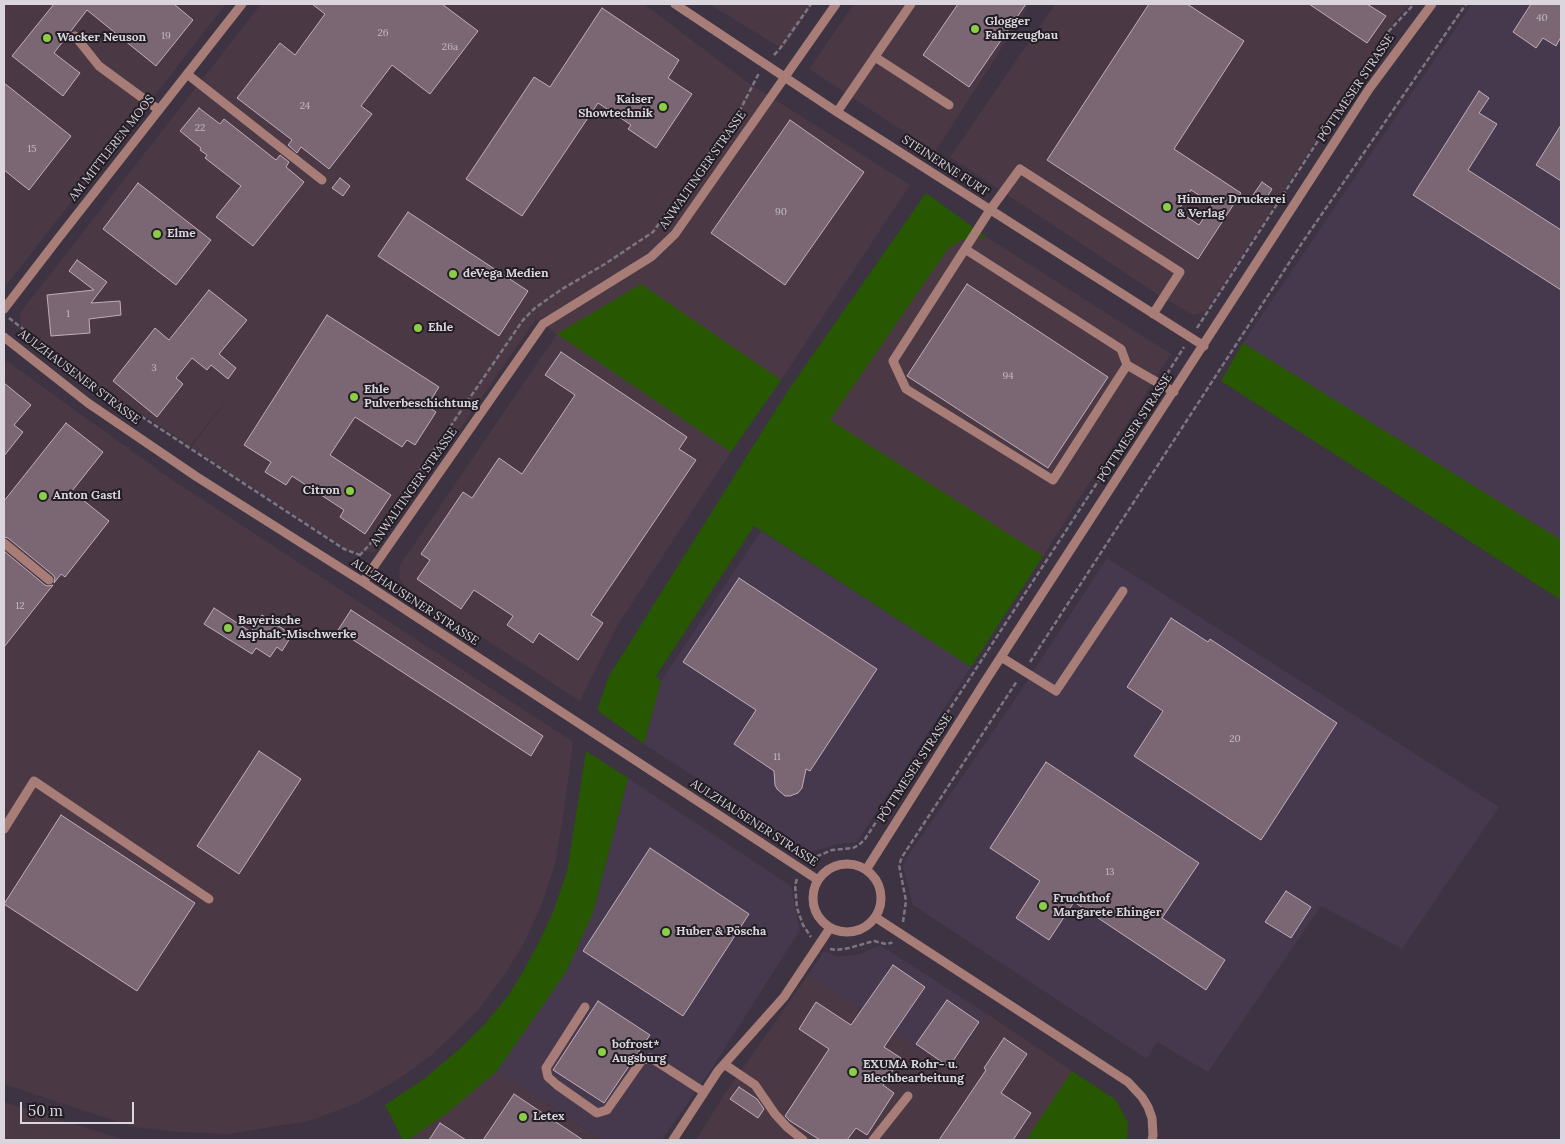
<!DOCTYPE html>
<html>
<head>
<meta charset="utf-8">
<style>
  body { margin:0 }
  #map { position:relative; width:1565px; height:1144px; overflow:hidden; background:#3d3342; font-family:Lora,serif }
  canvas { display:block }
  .frame { position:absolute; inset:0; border:5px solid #dbd5de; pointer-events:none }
  .scale { position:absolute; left:20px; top:1102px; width:114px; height:22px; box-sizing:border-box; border:2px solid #dbd5de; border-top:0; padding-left:6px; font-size:15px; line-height:18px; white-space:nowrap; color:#dbd5de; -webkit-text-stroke:4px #221d24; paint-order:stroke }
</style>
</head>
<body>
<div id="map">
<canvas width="1565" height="1144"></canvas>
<div class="frame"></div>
<div class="scale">50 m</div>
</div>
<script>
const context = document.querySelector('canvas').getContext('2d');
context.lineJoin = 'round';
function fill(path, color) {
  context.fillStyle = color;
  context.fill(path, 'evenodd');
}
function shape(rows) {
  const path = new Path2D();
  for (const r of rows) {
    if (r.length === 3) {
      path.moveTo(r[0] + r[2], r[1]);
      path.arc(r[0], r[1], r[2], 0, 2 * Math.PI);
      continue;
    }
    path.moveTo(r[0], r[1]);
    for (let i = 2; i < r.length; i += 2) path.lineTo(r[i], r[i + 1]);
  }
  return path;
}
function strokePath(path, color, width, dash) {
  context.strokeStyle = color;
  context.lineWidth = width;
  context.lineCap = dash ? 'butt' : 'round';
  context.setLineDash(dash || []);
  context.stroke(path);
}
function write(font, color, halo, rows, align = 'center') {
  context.font = font + ' Lora,serif';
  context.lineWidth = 4;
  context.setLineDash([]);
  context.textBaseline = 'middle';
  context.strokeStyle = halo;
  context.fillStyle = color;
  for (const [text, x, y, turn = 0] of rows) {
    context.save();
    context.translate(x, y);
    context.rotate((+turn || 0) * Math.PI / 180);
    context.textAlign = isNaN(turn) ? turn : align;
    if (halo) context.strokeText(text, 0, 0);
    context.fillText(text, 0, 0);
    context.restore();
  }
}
fill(shape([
  [1472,4,1561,4,1561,540,1243,343],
  [761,531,971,667,857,842,843,843,810,852,644,744,661,681],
  [1107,558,1499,807,1402,949,1321,906,1208,1072,1157,1042,1147,1059,913,905,903,867,905,860,1012,704],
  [628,778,791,886,800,930,713,1067,662,1140,602,1140,497,1071,566,972,593,913],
  [880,945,987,1014,950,1069,808,975,824,951,838,957,860,954]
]), '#46384d');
fill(shape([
  [4,4,226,4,4,288],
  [261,4,644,4,747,82,910,185,781,380,641,284,558,334,731,452,617,626,580,701,408,589,399,578,400,565,557,334,536,319,375,552,351,552,191,447,238,386,190,446,101,387,21,327,20,313],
  [709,4,813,4,783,49],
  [854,4,1030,4,935,152,809,69],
  [1055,4,1410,4,1395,20,1372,54,1205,312,1193,315,1157,294,950,157],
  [976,236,988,238,1171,354,1043,556,829,420,947,250,960,241],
  [4,359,168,477,573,742,564,810,555,864,541,906,524,943,503,977,478,1010,455,1033,429,1057,400,1078,357,1103,309,1121,229,1134,178,1132,134,1127,4,1084],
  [808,975,950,1069,987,1014,1072,1071,1026,1140,696,1140,724,1095],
  [497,1071,602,1140,408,1140,447,1113],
  [4,1102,125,1140,4,1140]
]), '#4a3945');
fill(shape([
  [926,193,988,238,976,236,960,241,947,250,830,420,1043,556,971,667,754,526,656,676,661,681,644,744,597,710,609,676,787,392],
  [641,284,781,380,731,452,557,334],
  [1243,343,1561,540,1561,600,1221,381],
  [586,751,628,778,593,913,566,972,497,1071,447,1113,408,1140,403,1140,385,1105,424,1079,456,1052,485,1024,508,996,524,970,541,938,553,912,567,872],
  [1072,1071,1116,1100,1128,1123,1127,1140,1026,1140]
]), '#285701');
const building = shape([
  [54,4,174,4,193,20,156,66,87,10,54,53,80,73,63,96,12,56,54,4],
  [312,4,442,4,478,31,430,94,392,65,361,106,372,114,329,169,301,147,297,153,288,145,292,140,237,98,280,43,295,55,325,14,312,4],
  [958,4,1026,4,969,87,923,55,958,4],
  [1149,4,1187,4,1244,41,1174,149,1241,193,1198,259,1047,160,1149,4],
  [1191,190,1213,204,1199,225,1178,211,1191,190],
  [1309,4,1367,4,1386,16,1367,43,1309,4],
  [1531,4,1561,4,1561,37,1556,46,1543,38,1536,48,1513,32,1531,4],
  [602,8,679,60,668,78,692,94,656,148,628,129,631,125,598,103,522,216,466,179,534,77,550,87,602,8],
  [4,83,71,136,29,190,4,170,4,83],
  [1479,91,1489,98,1479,113,1497,124,1468,170,1561,230,1561,290,1413,195,1479,91],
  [199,108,220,124,224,119,276,160,280,155,289,162,286,167,304,182,253,246,216,217,241,186,205,158,207,155,200,150,201,148,180,131,199,108],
  [790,120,864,172,785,285,711,233,790,120],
  [1561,125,1561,181,1536,165,1561,125],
  [340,178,350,186,343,196,332,188,340,178],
  [1262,182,1272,189,1264,202,1253,195,1262,182],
  [138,183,211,240,176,285,103,229,138,183],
  [408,212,528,291,499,336,378,256,408,212],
  [77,260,107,282,91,303,120,301,121,315,89,319,90,333,51,336,47,295,94,290,69,271,77,260],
  [967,284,1108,377,1048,468,907,376,967,284],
  [209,290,247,320,219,354,236,368,228,379,211,365,207,370,192,358,176,378,183,384,157,417,113,381,155,328,169,340,209,290],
  [327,315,439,387,427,406,436,412,415,445,407,440,402,447,355,417,330,455,391,495,365,534,340,517,344,510,292,476,286,485,265,472,271,462,244,445,327,315],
  [561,352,687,437,679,449,696,460,591,615,603,623,578,660,539,633,533,643,507,625,513,616,474,590,461,609,417,579,430,560,421,554,463,492,472,498,499,458,522,474,575,395,545,375,561,352],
  [4,383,31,405,14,425,23,432,4,456,4,383],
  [66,423,103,452,72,491,109,521,65,577,61,574,54,583,55,578,53,575,8,538,4,537,4,501,66,423],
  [4,551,45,585,48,586,53,585,4,647,4,551],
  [739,578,877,669,810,771,806,769,802,788,798,793,790,796,785,796,777,789,775,785,774,771,734,744,756,710,683,662,739,578],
  [214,608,251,632,262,615,292,635,282,651,277,647,270,657,256,648,252,654,204,624,214,608],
  [351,610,543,736,531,756,338,630,351,610],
  [1171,618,1208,642,1210,639,1337,723,1261,840,1134,756,1163,711,1127,687,1171,618],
  [259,751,301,779,239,874,197,846,259,751],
  [1046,762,1199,863,1162,918,1225,960,1206,990,1074,902,1049,940,1016,918,1040,881,990,848,1046,762],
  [61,815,195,903,137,991,4,904,61,815],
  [650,848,749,914,683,1016,583,951,650,848],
  [1286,891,1311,907,1291,938,1265,922,1286,891],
  [893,965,925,987,884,1047,901,1058,883,1085,894,1093,867,1135,856,1128,847,1140,820,1140,790,1121,785,1116,829,1049,799,1029,816,1002,851,1025,893,965],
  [947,1000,979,1022,949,1067,916,1044,947,1000],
  [598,1001,650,1035,604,1103,553,1070,598,1001],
  [1004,1038,1027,1054,1001,1093,1031,1113,1013,1140,939,1140,986,1070,984,1068,1004,1038],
  [739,1087,757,1099,764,1109,758,1118,730,1099,739,1087],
  [514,1094,583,1140,483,1140,514,1094],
  [440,1123,466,1140,429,1140,440,1123]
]);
fill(building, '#7a6773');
strokePath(building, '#c1adba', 1);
strokePath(shape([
  [774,55,779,50,811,4],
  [9,318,104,392,344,549,360,555],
  [1197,328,1389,31,1414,4],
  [1167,374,1184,347],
  [355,562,360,555,370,544,523,320,535,308,562,289,605,264,653,232,739,112,759,73],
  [1030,662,1302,243,1466,4],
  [810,860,813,858,832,850,853,848,859,845,865,839,1155,394],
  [797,879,795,885,797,908,803,925,811,937],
  [903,922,906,901,899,865,902,857,1017,681],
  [830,949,836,950,849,948,874,941,886,944,891,943,892,942]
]), '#7e7582', 2.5, [5, 2.5]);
strokePath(shape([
  [675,4,837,112,1204,346],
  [75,36,99,66,159,110],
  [875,57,949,105],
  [187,74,322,180],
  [837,112,911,4],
  [965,249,990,210,1020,169,1180,272,1153,314],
  [4,309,57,240,242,4],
  [4,337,88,403,197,477,363,582,818,880],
  [1127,365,1053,480,906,389,893,361,965,249,1121,349,1127,365,1174,392],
  [4,543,49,580],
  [363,582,543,324,651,257,675,234,836,4],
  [1001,657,1056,691,1123,591],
  [4,829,34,781,209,899],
  [847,898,34],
  [866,870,986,680,1369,89,1432,4],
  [875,917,1128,1082,1142,1097,1148,1107,1152,1118,1153,1135,1152,1140],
  [585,1007,546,1068,548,1077,557,1085,597,1113,607,1110,642,1060,651,1058,704,1092],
  [724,1064,755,1085,775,1114,787,1127,803,1140],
  [673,1140,718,1071,784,997,830,928],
  [873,1140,908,1096]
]), '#a87d77', 9);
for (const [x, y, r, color] of [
  [975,29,5,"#8bce46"],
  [47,38,5,"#8bce46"],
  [663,107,5,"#8bce46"],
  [1167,207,5,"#8bce46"],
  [157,234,5,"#8bce46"],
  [453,274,5,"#8bce46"],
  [418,328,5,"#8bce46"],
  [354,397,5,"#8bce46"],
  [350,491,5,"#8bce46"],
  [43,496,5,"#8bce46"],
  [228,628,5,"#8bce46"],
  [1043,906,5,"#8bce46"],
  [666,932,5,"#8bce46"],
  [602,1052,5,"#8bce46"],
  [853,1072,5,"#8bce46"],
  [523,1117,5,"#8bce46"]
]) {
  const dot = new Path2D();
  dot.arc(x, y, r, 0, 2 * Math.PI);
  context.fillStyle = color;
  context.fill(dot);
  strokePath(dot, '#221d24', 2);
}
write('10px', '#c3bac3', null, [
  ["40",1542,18],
  ["26",383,33],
  ["19",166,36],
  ["26a",450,47],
  ["24",305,106],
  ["22",200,128],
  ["15",32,149],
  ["90",781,212],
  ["1",68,314],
  ["3",154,368],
  ["94",1008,376],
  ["12",20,606],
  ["20",1235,739],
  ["11",777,757],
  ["13",1110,872]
]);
write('bold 12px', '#dbd5de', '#221d24', [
  ["Glogger",985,22],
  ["Fahrzeugbau",985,36],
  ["Wacker Neuson",57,38],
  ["Kaiser",653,100,"right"],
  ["Showtechnik",653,114,"right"],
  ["Himmer Druckerei",1177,200],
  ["& Verlag",1177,214],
  ["Elme",167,234],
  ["deVega Medien",463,274],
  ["Ehle",428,328],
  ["Ehle",364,390],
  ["Pulverbeschichtung",364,404],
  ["Citron",340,491,"right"],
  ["Anton Gastl",53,496],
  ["Bayerische",238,621],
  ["Asphalt-Mischwerke",238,635],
  ["Fruchthof",1053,899],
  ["Margarete Ehinger",1053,913],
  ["Huber & Pöscha",676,932],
  ["bofrost*",612,1045],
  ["Augsburg",612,1059],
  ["EXUMA Rohr- u.",863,1065],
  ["Blechbearbeitung",863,1079],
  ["Letex",533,1117]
], 'left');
write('12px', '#dbd5de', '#221d24', [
  ["PÖTTMESER STRASSE",1356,88,-56],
  ["AM MITTLEREN MOOS",112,148,-52],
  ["STEINERNE FURT",945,166,33],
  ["ANWALTINGER STRASSE",703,170,-55],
  ["AULZHAUSENER STRASSE",79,377,37],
  ["PÖTTMESER STRASSE",1135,428,-57],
  ["ANWALTINGER STRASSE",414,487,-55],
  ["AULZHAUSENER STRASSE",415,602,33],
  ["PÖTTMESER STRASSE",915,768,-57],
  ["AULZHAUSENER STRASSE",754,823,33]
]);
</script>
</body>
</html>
